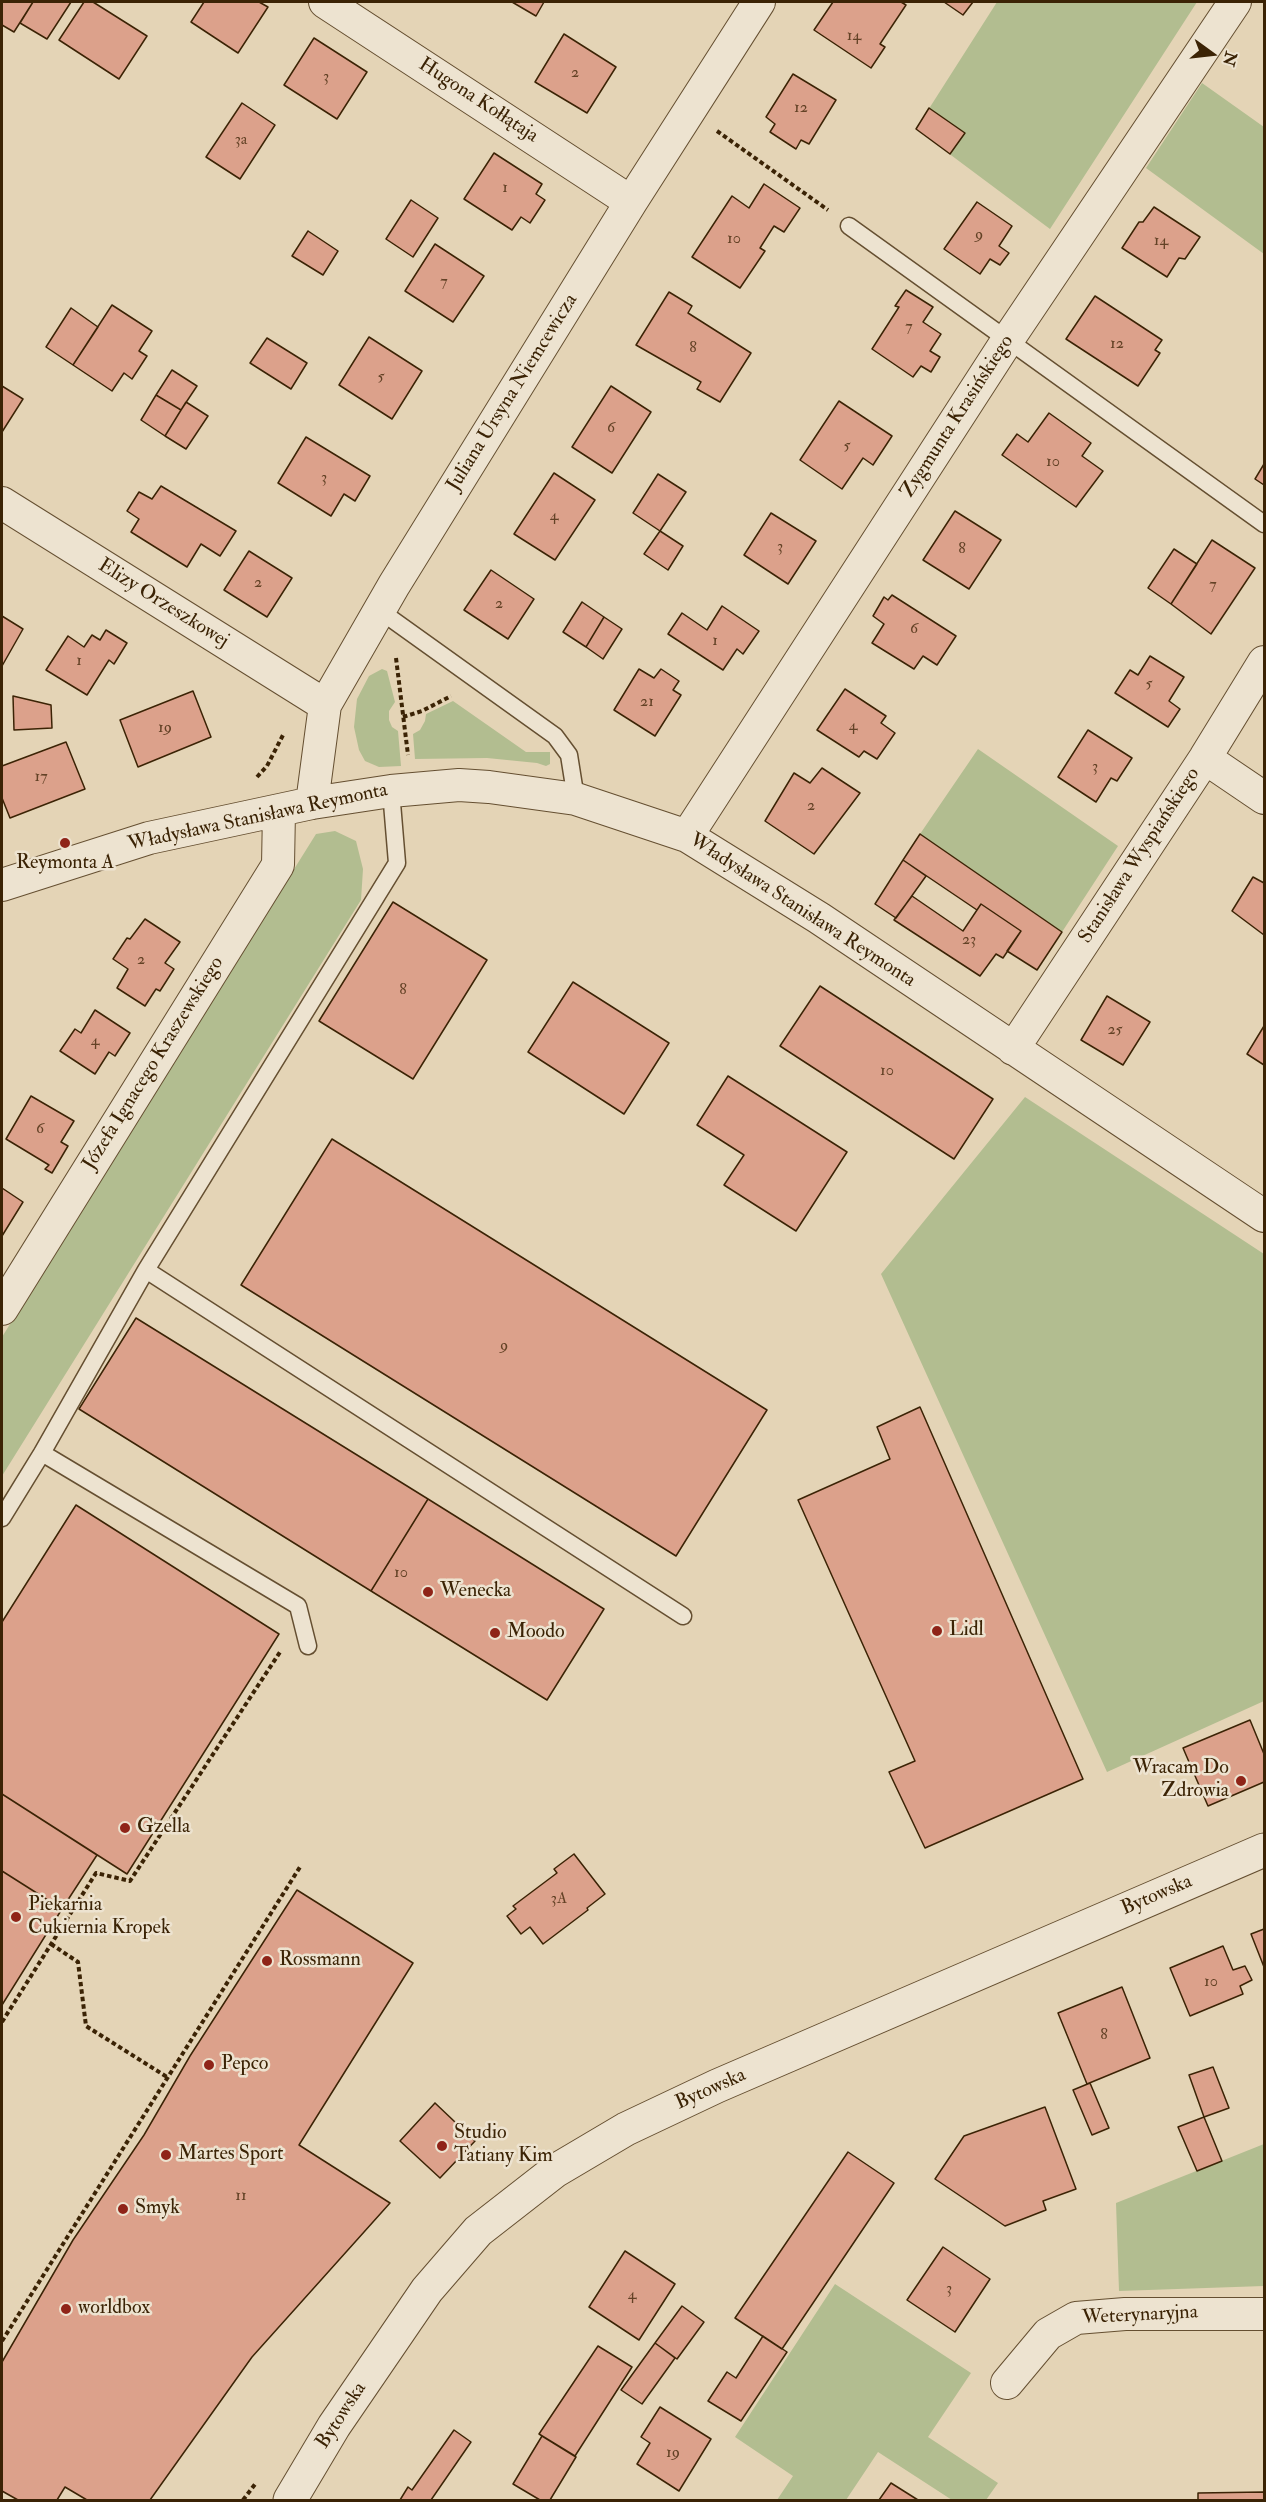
<!DOCTYPE html>
<html>
<head>
<meta charset="utf-8">
<style>
  body { margin:0 }
  #map { position:relative; width:1266px; height:2502px; overflow:hidden; background:#e4d4b6; font-family:"IM FELL Double Pica",serif }
  canvas { display:block }
  .frame { position:absolute; inset:0; border:3px solid #3b2305; pointer-events:none }
  .north { position:absolute; left:1182px; top:24px; width:60px; height:60px; -webkit-text-stroke:4px #ede3d0; paint-order:stroke; rotate:105deg; font-size:16px; font-weight:700; line-height:24px; text-align:center; color:#3b2305 }
  .north::after { content:''; display:block; margin:auto; width:21px; height:27px; background:#3b2305; clip-path:polygon(50% 0,100% 100%,50% 72%,0 100%) }
</style>
</head>
<body>
<div id="map">
<canvas width="1266" height="2502"></canvas>
<div class="frame"></div>
<div class="north">N</div>
</div>
<script>
const context = document.querySelector('canvas').getContext('2d');
context.lineJoin = 'round';
function fill(path, color) {
  context.fillStyle = color;
  context.fill(path, 'evenodd');
}
function shape(rows) {
  const path = new Path2D();
  for (const r of rows) {
    path.moveTo(r[0], r[1]);
    for (let i = 2; i < r.length; i += 2) path.lineTo(r[i], r[i + 1]);
  }
  return path;
}
function strokePath(path, color, width, dash) {
  context.strokeStyle = color;
  context.lineWidth = width;
  context.lineCap = dash ? 'butt' : 'round';
  context.setLineDash(dash || []);
  context.stroke(path);
}
function write(font, color, halo, rows, align = 'center') {
  context.font = font + ' "IM FELL Double Pica",serif';
  context.lineWidth = 5;
  context.setLineDash([]);
  context.textBaseline = 'middle';
  context.strokeStyle = halo;
  context.fillStyle = color;
  for (const [text, x, y, turn = 0] of rows) {
    context.save();
    context.translate(x, y);
    context.rotate((+turn || 0) * Math.PI / 180);
    context.textAlign = isNaN(turn) ? turn : align;
    if (halo) context.strokeText(text, 0, 0);
    context.fillText(text, 0, 0);
    context.restore();
  }
}
fill(shape([
  [997,2,1197,2,1050,229,916,129],
  [1202,83,1264,127,1264,254,1146,168],
  [382,669,387,671,395,702,389,711,389,720,392,727,398,731,401,766,379,767,365,761,359,750,354,727,357,699,369,676],
  [453,701,526,752,550,752,550,764,546,766,537,763,487,758,415,759,413,734,420,730,425,721,426,714],
  [978,749,1118,846,1062,932,920,834],
  [335,831,356,841,363,869,361,900,2,1476,2,1337,316,834],
  [1025,1097,1264,1254,1264,1701,1107,1772,881,1274],
  [1264,2144,1264,2286,1119,2291,1116,2203],
  [835,2284,971,2373,928,2437,998,2483,986,2500,952,2500,878,2452,846,2500,777,2500,793,2476,735,2437]
]), '#b2bd90');
const building = shape([
  [2,2,33,2,14,32,2,25,2,2],
  [33,2,71,2,47,39,20,23,33,2],
  [84,2,93,2,147,36,119,79,59,40,84,2],
  [204,2,259,2,268,7,238,53,191,22,204,2],
  [512,2,544,2,536,16,512,2],
  [833,2,901,2,906,5,880,44,885,47,871,68,814,30,833,2],
  [944,2,973,2,963,15,944,2],
  [564,34,616,67,587,113,535,82,564,34],
  [314,38,367,72,337,119,284,85,314,38],
  [793,74,836,100,809,144,801,140,796,149,770,132,775,124,766,117,793,74],
  [242,103,275,125,240,179,206,157,242,103],
  [929,108,965,133,950,154,916,129,929,108],
  [494,153,542,184,536,194,545,200,530,223,521,217,512,230,464,199,494,153],
  [764,184,800,208,784,232,774,226,760,248,765,251,740,288,692,257,732,196,749,208,764,184],
  [411,200,438,218,413,257,386,239,411,200],
  [977,202,1012,226,999,246,1009,253,1000,265,990,259,980,274,944,249,977,202],
  [1154,207,1200,237,1185,259,1179,258,1167,277,1122,248,1139,222,1143,222,1154,207],
  [308,231,338,251,323,275,292,256,308,231],
  [435,244,484,276,453,322,405,291,435,244],
  [906,290,933,307,923,322,941,334,930,351,940,357,931,372,921,366,913,377,872,349,899,307,895,306,906,290],
  [669,292,692,306,688,313,751,353,720,402,697,389,701,382,636,345,669,292],
  [1095,296,1162,340,1155,350,1160,353,1138,386,1066,339,1095,296],
  [112,305,152,331,139,351,147,356,132,379,124,373,112,391,73,365,112,305],
  [71,308,98,327,73,365,46,347,71,308],
  [369,337,422,371,392,419,339,385,369,337],
  [267,338,307,363,291,389,250,363,267,338],
  [172,370,197,386,181,410,156,395,172,370],
  [2,386,23,399,2,432,2,386],
  [611,386,651,412,612,473,572,447,611,386],
  [156,395,181,410,165,436,141,420,156,395],
  [839,401,892,436,873,465,863,458,842,489,800,460,839,401],
  [186,402,208,416,186,449,165,436,186,402],
  [1049,413,1091,443,1082,456,1103,471,1076,507,1002,455,1017,434,1028,442,1049,413],
  [306,437,370,476,355,501,344,494,331,516,278,483,306,437],
  [1264,464,1264,485,1255,479,1264,464],
  [554,473,595,500,555,560,514,534,554,473],
  [658,474,686,492,660,531,633,513,658,474],
  [161,486,236,531,220,556,201,544,187,567,131,532,139,519,127,511,139,492,152,499,161,486],
  [955,511,1001,540,969,589,923,560,955,511],
  [771,513,816,541,788,584,744,555,771,513],
  [660,531,683,546,668,570,644,554,660,531],
  [1212,540,1255,568,1211,634,1171,604,1212,540],
  [1174,549,1197,564,1171,604,1148,588,1174,549],
  [249,551,292,578,267,617,224,590,249,551],
  [491,570,534,599,508,639,464,610,491,570],
  [892,595,956,636,937,665,923,656,914,669,872,643,884,624,873,616,884,597,888,600,892,595],
  [582,602,604,617,586,647,563,632,582,602],
  [722,606,759,631,743,654,737,649,723,670,668,634,682,613,707,630,722,606],
  [2,616,23,629,2,666,2,616],
  [604,617,622,629,603,659,586,647,604,617],
  [106,630,127,643,114,664,109,660,87,695,46,670,68,636,84,647,92,635,100,640,106,630],
  [1150,656,1184,677,1169,701,1180,709,1168,727,1115,693,1130,670,1138,675,1150,656],
  [639,669,654,678,661,669,679,681,673,690,681,695,655,736,614,710,639,669],
  [845,689,886,716,881,723,895,733,877,759,864,751,859,757,817,730,845,689],
  [193,691,211,737,138,767,120,720,193,691],
  [13,696,51,705,52,728,14,730,13,696],
  [1088,730,1132,758,1117,781,1111,778,1096,802,1058,777,1088,730],
  [66,742,85,789,10,818,2,798,2,766,66,742],
  [822,768,860,793,814,854,765,821,794,773,810,783,822,768],
  [920,834,1062,932,1037,970,1007,951,1021,931,981,904,977,910,903,860,920,834],
  [903,860,926,876,896,918,875,904,903,860],
  [1253,877,1264,883,1264,935,1232,911,1253,877],
  [912,896,963,931,981,904,1021,931,1003,958,996,954,980,976,894,920,912,896],
  [393,902,487,960,413,1079,319,1021,393,902],
  [145,919,180,942,165,963,174,969,160,991,156,989,145,1006,117,988,128,969,113,959,127,938,130,939,145,919],
  [573,982,669,1043,624,1114,528,1052,573,982],
  [820,986,993,1099,954,1159,780,1046,820,986],
  [1107,996,1150,1022,1123,1065,1081,1040,1107,996],
  [95,1010,130,1033,115,1056,109,1052,95,1074,60,1051,75,1029,81,1033,95,1010],
  [1264,1026,1264,1065,1247,1054,1264,1026],
  [728,1076,847,1152,796,1231,724,1185,744,1155,697,1125,728,1076],
  [31,1096,74,1121,61,1142,68,1146,52,1173,45,1169,49,1165,6,1139,31,1096],
  [332,1139,767,1410,676,1556,241,1285,332,1139],
  [2,1188,23,1202,2,1236,2,1188],
  [136,1318,428,1499,371,1591,79,1409,136,1318],
  [920,1407,1083,1779,925,1848,889,1772,915,1761,798,1500,890,1459,877,1427,920,1407],
  [428,1499,604,1609,547,1700,371,1591,428,1499],
  [76,1505,279,1634,127,1874,2,1794,2,1622,76,1505],
  [1250,1720,1264,1754,1264,1782,1208,1806,1183,1748,1250,1720],
  [2,1794,97,1855,62,1909,2,1871,2,1794],
  [574,1854,605,1894,587,1908,588,1910,543,1944,530,1927,521,1934,507,1916,516,1909,513,1906,557,1873,554,1869,574,1854],
  [2,1871,62,1909,2,2005,2,1871],
  [297,1890,413,1963,299,2145,390,2203,252,2357,150,2500,87,2500,65,2487,57,2500,18,2500,2,2491,2,2362,73,2240,144,2135,190,2056,297,1890],
  [1264,1929,1264,1967,1251,1934,1264,1929],
  [1223,1946,1233,1970,1245,1966,1252,1980,1240,1986,1243,1994,1190,2016,1170,1968,1223,1946],
  [1122,1987,1150,2058,1087,2084,1058,2013,1122,1987],
  [1213,2067,1229,2108,1204,2117,1189,2075,1213,2067],
  [1090,2083,1109,2128,1092,2135,1073,2090,1090,2083],
  [435,2103,475,2141,440,2178,400,2141,435,2103],
  [1045,2107,1076,2189,1043,2201,1046,2210,1005,2226,935,2179,964,2136,1045,2107],
  [1204,2117,1222,2161,1197,2171,1178,2127,1204,2117],
  [848,2152,894,2183,782,2349,735,2318,848,2152],
  [943,2247,990,2279,955,2332,907,2300,943,2247],
  [625,2251,675,2284,639,2340,589,2307,625,2251],
  [682,2306,704,2322,677,2359,655,2343,682,2306],
  [763,2336,787,2352,741,2421,708,2401,727,2372,736,2378,763,2336],
  [655,2343,675,2358,642,2404,621,2390,655,2343],
  [598,2346,632,2367,575,2456,539,2434,598,2346],
  [660,2407,711,2439,679,2491,637,2464,650,2443,641,2437,660,2407],
  [454,2430,471,2442,431,2500,400,2500,408,2487,412,2490,454,2430],
  [542,2436,576,2457,550,2500,540,2500,513,2484,542,2436],
  [891,2483,918,2500,879,2500,891,2483],
  [1264,2492,1264,2500,1198,2500,1198,2493,1264,2492]
]);
fill(building, '#dca18b');
strokePath(building, '#3b2305', 1.5);
const service = shape([
  [849,226,1264,524],
  [379,610,555,736,569,755,576,799],
  [146,1270,683,1616],
  [42,1453,298,1606,308,1646],
  [2,1518,42,1453,146,1270,397,863,391,791]
]);
const minor = shape([
  [325,2,631,202],
  [2,503,325,705],
  [1205,758,1264,798],
  [312,803,325,705,394,585,631,202,759,2],
  [687,836,1007,341,1235,2],
  [2,885,149,838,312,803,391,791,459,785,489,787,576,799,687,836,819,918,1264,1216],
  [1013,1049,1205,758,1264,662],
  [2,1309,278,865,279,811],
  [1007,2383,1048,2334,1076,2318,1125,2314,1264,2314]
]);
const tertiary = shape([
  [290,2500,334,2426,427,2290,478,2231,555,2171,626,2129,717,2086,1264,1850]
]);
strokePath(service, '#654f31', 19);
strokePath(minor, '#654f31', 34);
strokePath(tertiary, '#654f31', 35);
strokePath(shape([
  [717,131,828,210],
  [396,658,408,755],
  [403,717,422,711,451,696],
  [257,777,267,766,283,735],
  [51,1944,78,1962,86,2026,167,2077],
  [2,2022,96,1873,130,1881,280,1652],
  [2,2341,300,1867],
  [243,2500,256,2483]
]), '#3b2305', 4, [4.5, 3]);
strokePath(service, '#ede3d0', 16);
strokePath(minor, '#ede3d0', 32);
strokePath(tertiary, '#ede3d0', 33);
for (const [x, y, r, color] of [
  [65,843,6,"#8f2418"],
  [428,1592,6,"#8f2418"],
  [937,1631,6,"#8f2418"],
  [495,1633,6,"#8f2418"],
  [1241,1781,6,"#8f2418"],
  [125,1828,6,"#8f2418"],
  [16,1917,6,"#8f2418"],
  [267,1961,6,"#8f2418"],
  [209,2065,6,"#8f2418"],
  [442,2146,6,"#8f2418"],
  [166,2155,6,"#8f2418"],
  [123,2209,6,"#8f2418"],
  [66,2309,6,"#8f2418"]
]) {
  const dot = new Path2D();
  dot.arc(x, y, r, 0, 2 * Math.PI);
  context.fillStyle = color;
  context.fill(dot);
  strokePath(dot, '#ede3d0', 2);
}
write('16px', '#634226', null, [
  ["14",854,37],
  ["2",575,74],
  ["3",326,78],
  ["12",801,109],
  ["3a",241,141],
  ["1",505,189],
  ["9",979,236],
  ["10",734,240],
  ["14",1161,242],
  ["7",444,283],
  ["7",909,328],
  ["12",1117,345],
  ["8",693,349],
  ["5",381,378],
  ["6",611,429],
  ["5",847,447],
  ["10",1053,463],
  ["3",324,479],
  ["4",554,517],
  ["3",780,548],
  ["8",962,550],
  ["2",258,584],
  ["7",1213,586],
  ["2",499,605],
  ["6",914,630],
  ["1",715,642],
  ["1",79,662],
  ["5",1149,685],
  ["21",647,703],
  ["4",853,727],
  ["19",165,729],
  ["3",1095,768],
  ["17",41,778],
  ["2",811,807],
  ["23",969,941],
  ["2",141,961],
  ["8",403,991],
  ["25",1115,1031],
  ["4",95,1042],
  ["10",887,1072],
  ["6",40,1130],
  ["9",504,1347],
  ["10",401,1574],
  ["3A",559,1900],
  ["10",1211,1983],
  ["8",1104,2036],
  ["11",241,2197],
  ["3",949,2290],
  ["4",632,2296],
  ["19",673,2454]
]);
write('20px', '#3b2305', '#ede3d0', [
  ["Hugona Kołłątaja",478,101,33],
  ["Juliana Ursyna Niemcewicza",513,393,-58],
  ["Zygmunta Krasińskiego",958,417,-57],
  ["Elizy Orzeszkowej",163,604,32],
  ["Władysława Stanisława Reymonta",258,818,-12],
  ["Stanisława Wyspiańskiego",1140,856,-57],
  ["Władysława Stanisława Reymonta",802,911,33],
  ["Józefa Ignacego Kraszewskiego",154,1064,-58],
  ["Bytowska",1157,1896,-23],
  ["Bytowska",711,2090,-24],
  ["Weterynaryjna",1140,2316,-3],
  ["Bytowska",342,2416,-57]
]);
write('20px', '#3b2305', '#ede3d0', [
  ["Reymonta A",65,864,"center"],
  ["Wenecka",440,1592],
  ["Lidl",949,1631],
  ["Moodo",507,1633],
  ["Wracam Do",1229,1769,"right"],
  ["Zdrowia",1229,1792,"right"],
  ["Gzella",137,1828],
  ["Piekarnia",28,1906],
  ["Cukiernia Kropek",28,1929],
  ["Rossmann",279,1961],
  ["Pepco",221,2065],
  ["Studio",454,2134],
  ["Tatiany Kim",454,2157],
  ["Martes Sport",178,2155],
  ["Smyk",135,2209],
  ["worldbox",78,2309]
], 'left');
</script>
</body>
</html>
